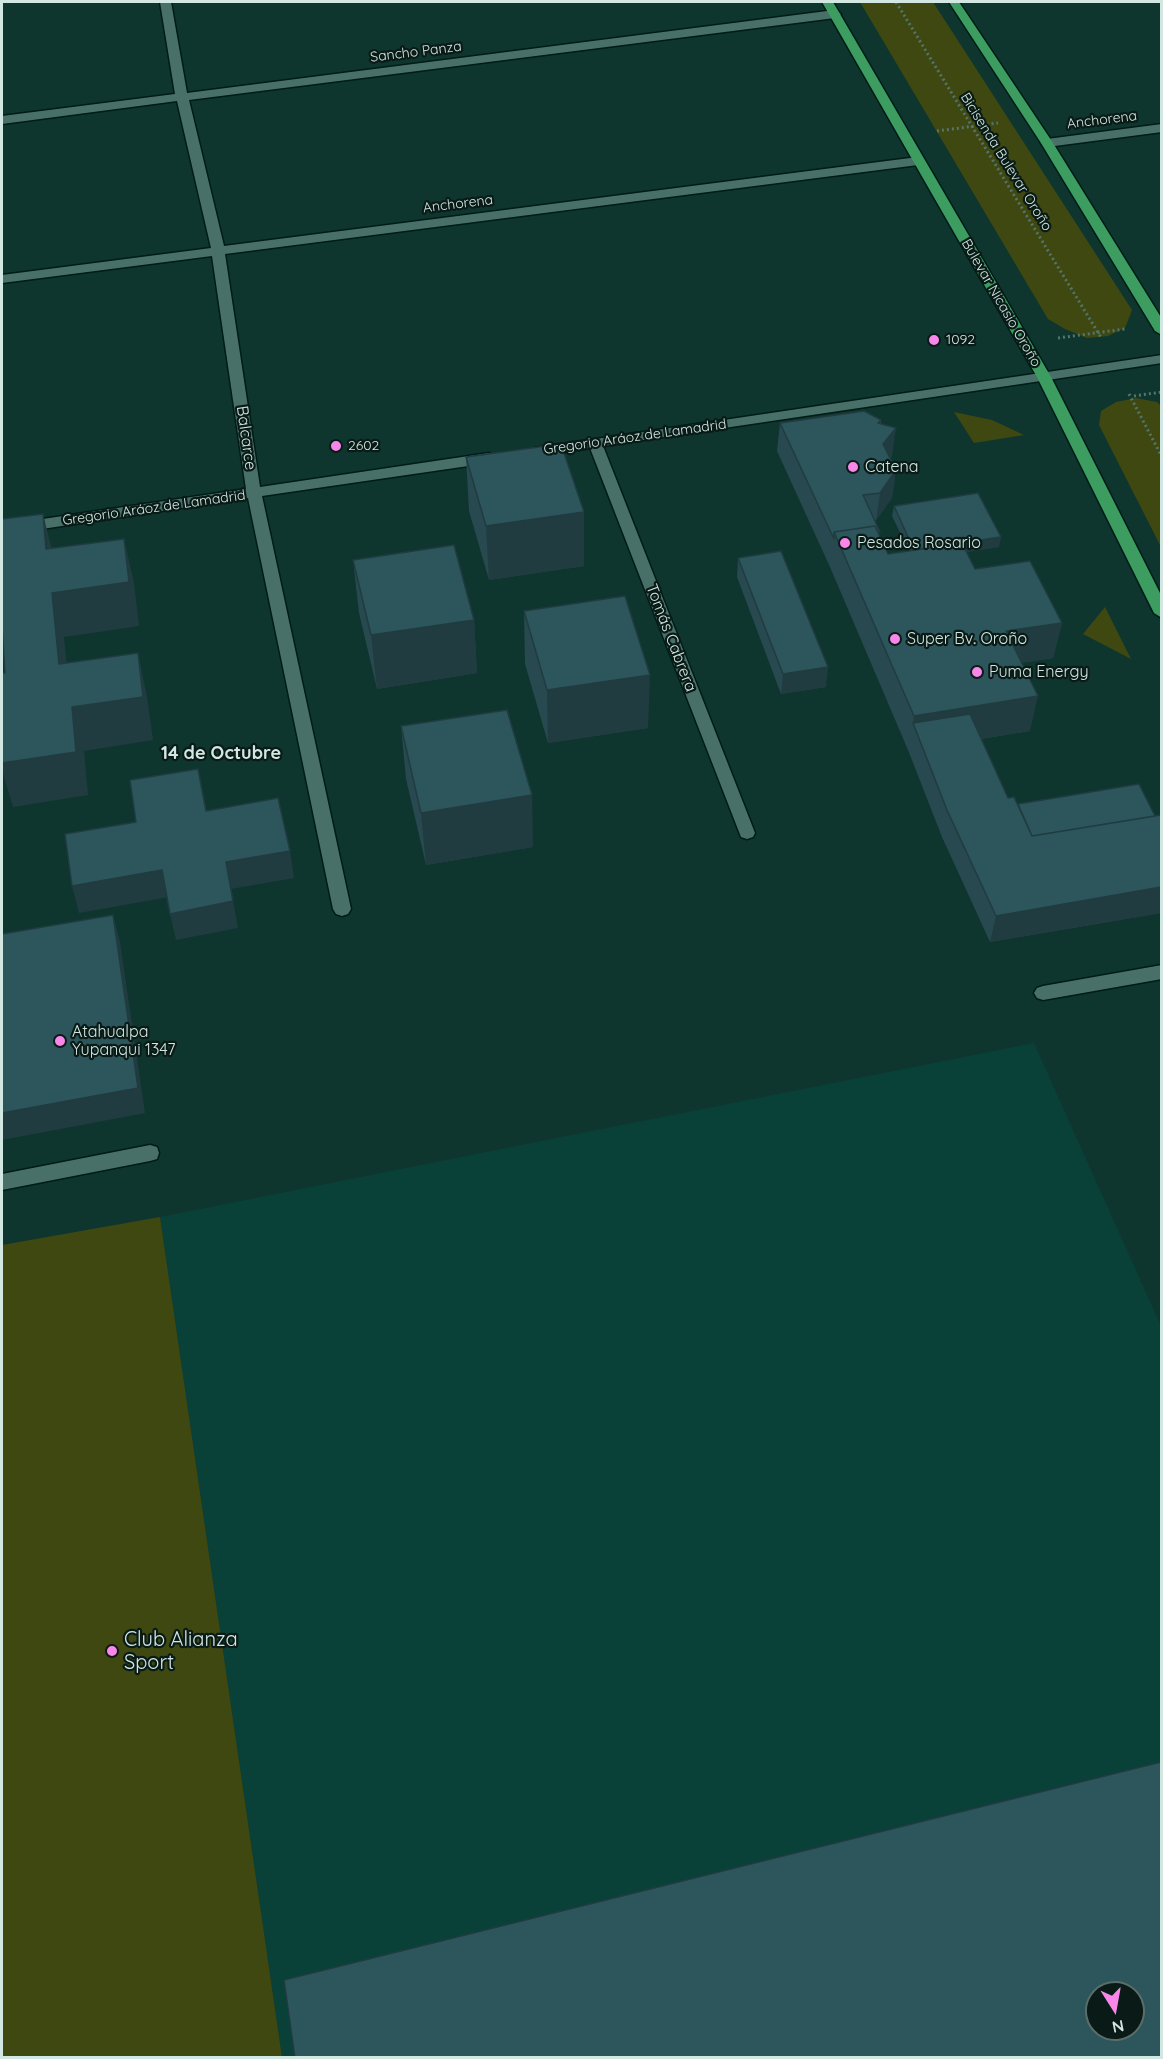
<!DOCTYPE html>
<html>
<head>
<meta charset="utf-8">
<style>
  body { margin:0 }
  #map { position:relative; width:1163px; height:2059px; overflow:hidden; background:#0e362f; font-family:Quicksand,sans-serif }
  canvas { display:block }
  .frame { position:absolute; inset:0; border:3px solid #d2e7e1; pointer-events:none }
  .north { position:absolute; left:1085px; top:1981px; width:60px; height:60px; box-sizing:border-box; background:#0a1b17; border:2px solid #5a6d68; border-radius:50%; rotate:169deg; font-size:16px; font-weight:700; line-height:24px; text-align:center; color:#d2e7e1 }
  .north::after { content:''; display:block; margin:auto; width:21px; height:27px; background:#f987e9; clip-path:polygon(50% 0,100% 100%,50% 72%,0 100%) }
</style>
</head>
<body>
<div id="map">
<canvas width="1163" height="2059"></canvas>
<div class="frame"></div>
<div class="north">N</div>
</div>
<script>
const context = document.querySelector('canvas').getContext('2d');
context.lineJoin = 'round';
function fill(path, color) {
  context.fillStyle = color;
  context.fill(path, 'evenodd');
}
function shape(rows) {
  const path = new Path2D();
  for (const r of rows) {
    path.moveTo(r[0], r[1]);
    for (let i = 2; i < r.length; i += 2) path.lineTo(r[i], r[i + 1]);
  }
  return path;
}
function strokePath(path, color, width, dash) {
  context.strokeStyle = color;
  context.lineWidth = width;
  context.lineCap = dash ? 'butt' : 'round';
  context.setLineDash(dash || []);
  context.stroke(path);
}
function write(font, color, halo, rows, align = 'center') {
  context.font = font + ' Quicksand,sans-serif';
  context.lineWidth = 4.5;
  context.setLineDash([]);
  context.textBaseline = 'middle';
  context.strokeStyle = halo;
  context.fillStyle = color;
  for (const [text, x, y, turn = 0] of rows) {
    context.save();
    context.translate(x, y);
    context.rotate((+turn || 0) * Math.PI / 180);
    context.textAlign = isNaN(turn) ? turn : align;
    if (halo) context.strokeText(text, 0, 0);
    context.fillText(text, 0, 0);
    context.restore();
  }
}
fill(shape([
  [1034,1043,1161,1326,1161,2057,282,2057,160,1217],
  [1097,1993,1133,1993,1133,2029,1097,2029]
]), '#094038');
fill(shape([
  [860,2,933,2,1132,310,1125,328,1108,336,1087,338,1065,329,1048,319],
  [1136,398,1157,402,1161,406,1161,547,1099,425,1101,411,1116,402],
  [954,412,992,420,1024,435,974,443],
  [1105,607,1131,659,1083,634],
  [160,1217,282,2057,2,2057,2,1245]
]), '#3f4810');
const lane = shape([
  [1162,965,1162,979,1043,1000,1037,998,1034,993,1037,988,1043,986,1162,965]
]);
const street = shape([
  [160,2,171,2,187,93,835,10,841,14,835,18,189,100,224,246,918,157,924,161,918,165,225,254,260,487,489,453,496,458,489,463,262,496,351,909,348,914,342,916,336,914,333,909,248,498,2,535,2,525,246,489,212,256,2,283,2,275,211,248,177,101,2,124,2,116,175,94,160,2],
  [1162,124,1162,132,1047,147,1041,143,1047,139,1162,124],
  [1162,355,1162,363,603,446,755,833,753,837,747,839,741,837,590,448,540,456,535,454,533,451,535,448,1162,355],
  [150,1145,157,1147,159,1153,157,1159,150,1161,2,1190,2,1174,150,1145]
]);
const primary = shape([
  [822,2,833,2,1051,377,1162,597,1162,618,1154,613,1037,377,822,2],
  [949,2,959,2,1053,143,1162,319,1162,335,1155,331,1041,143,949,2]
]);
strokePath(lane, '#001c17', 3);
strokePath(street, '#001c17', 3);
strokePath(primary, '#001c17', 3);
strokePath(shape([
  [896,2,1102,339],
  [937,131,998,123],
  [1058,338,1125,329],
  [1129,394,1162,457],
  [1134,396,1162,392]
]), '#54756e', 3, [2, 3]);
fill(lane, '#497068');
fill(street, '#497068');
fill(primary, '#3d9d61');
fill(shape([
  [881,420,881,423,892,456,890,459,896,470,892,498,875,521,880,532,879,534,888,554,909,551,892,516,894,506,999,547,966,552,975,569,1062,623,1053,658,1021,663,1030,731,981,739,1008,798,1018,804,1155,816,1161,815,1161,913,990,942,942,837,908,750,830,567,777,451,780,423],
  [466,457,584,566,489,580,469,511],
  [738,558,826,687,781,694,737,577],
  [353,560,474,620,477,673,377,689,359,613],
  [524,611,648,728,548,743,525,664],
  [401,726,533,847,426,865,406,779]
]), '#27494f');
fill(shape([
  [896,428,892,456,879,473,883,444],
  [896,470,892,498,876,521,880,493],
  [584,512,584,566,489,580,486,526],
  [43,514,54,558,124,539,134,583,139,626,64,637,71,708,59,664,52,593],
  [1001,537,999,547,913,560,914,550],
  [474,620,477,673,377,689,371,635],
  [1062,623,1053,658,999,666,1006,631],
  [138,653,147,697,153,740,84,751,88,795,13,807,2,770,2,737,72,707],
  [828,667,826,687,781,694,783,674],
  [650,675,648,728,548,743,547,690],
  [1038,696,1030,731,923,748,913,723,914,716],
  [532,795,533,847,426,865,421,813],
  [290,851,294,878,231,889,238,928,176,940,170,914,226,862],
  [162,870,169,897,79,913,72,886],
  [1161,887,1161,913,990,942,996,916],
  [113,915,120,942,145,1113,2,1140,2,1113]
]), '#203c40');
const building = shape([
  [864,411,881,420,878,423,896,428,883,444,896,470,880,493,863,495,880,532,878,532,875,526,834,532,834,539,780,423,864,411],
  [561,444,584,512,486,526,466,457,561,444],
  [978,493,1001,537,914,550,894,506,978,493],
  [43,514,46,549,124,539,129,582,52,593,59,664,138,653,143,697,72,707,76,752,2,763,2,673,5,673,2,628,2,519,43,514],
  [875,526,888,554,962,543,975,569,1030,561,1062,623,1006,631,1038,696,914,716,834,532,875,526],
  [454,545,474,620,371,635,353,560,454,545],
  [781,551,828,667,783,674,738,558,781,551],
  [625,596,650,675,547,690,524,611,625,596],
  [507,710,532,795,421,813,401,726,507,710],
  [970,714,1008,798,1014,797,1032,836,1161,815,1161,887,996,916,947,810,913,723,970,714],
  [198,769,206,811,278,798,290,851,226,862,233,901,170,914,162,870,72,886,65,834,136,822,130,780,198,769],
  [1139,784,1155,816,1032,836,1018,804,1139,784],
  [113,915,138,1088,2,1113,2,934,113,915],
  [1161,1762,1161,2058,295,2058,284,1980,1161,1762],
  [1097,1993,1133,1993,1133,2029,1097,2029,1097,1993]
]);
fill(building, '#2d555c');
strokePath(building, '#203c40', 1.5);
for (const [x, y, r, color] of [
  [934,340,6,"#f987e9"],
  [336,446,6,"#f987e9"],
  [853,467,6,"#f987e9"],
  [845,543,6,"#f987e9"],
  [895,639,6,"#f987e9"],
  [977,672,6,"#f987e9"],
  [60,1041,6,"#f987e9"],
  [112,1651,6,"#f987e9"]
]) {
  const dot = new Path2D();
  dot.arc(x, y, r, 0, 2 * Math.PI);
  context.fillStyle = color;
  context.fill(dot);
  strokePath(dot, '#0a1b17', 2);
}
write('14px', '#d2e7e1', '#0a1b17', [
  ["Sancho Panza",416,52,-7],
  ["Anchorena",1102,120,-7],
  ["Bicisenda Bulevar Oroño",1006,162,58],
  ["Anchorena",458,204,-7],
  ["Bulevar Nicasio Oroño",1001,303,60],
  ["Gregorio Aráoz de Lamadrid",635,437,-8],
  ["Gregorio Aráoz de Lamadrid",154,508,-8]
]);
write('14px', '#d2e7e1', '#0a1b17', [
  ["1092",946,340],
  ["2602",348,446]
], 'left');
write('16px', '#d2e7e1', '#0a1b17', [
  ["Balcarce",246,438,82],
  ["Tomás Cabrera",671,638,69]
]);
write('16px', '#d2e7e1', '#0a1b17', [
  ["Catena",865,467],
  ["Pesados Rosario",857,543],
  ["Super Bv. Oroño",907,639],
  ["Puma Energy",989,672],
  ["Atahualpa",72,1032],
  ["Yupanqui 1347",72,1050]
], 'left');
write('bold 18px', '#d2e7e1', '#0a1b17', [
  ["14 de Octubre",221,754]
]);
write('20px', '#d2e7e1', '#0a1b17', [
  ["Club Alianza",124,1640],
  ["Sport",124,1663]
], 'left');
</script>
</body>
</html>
